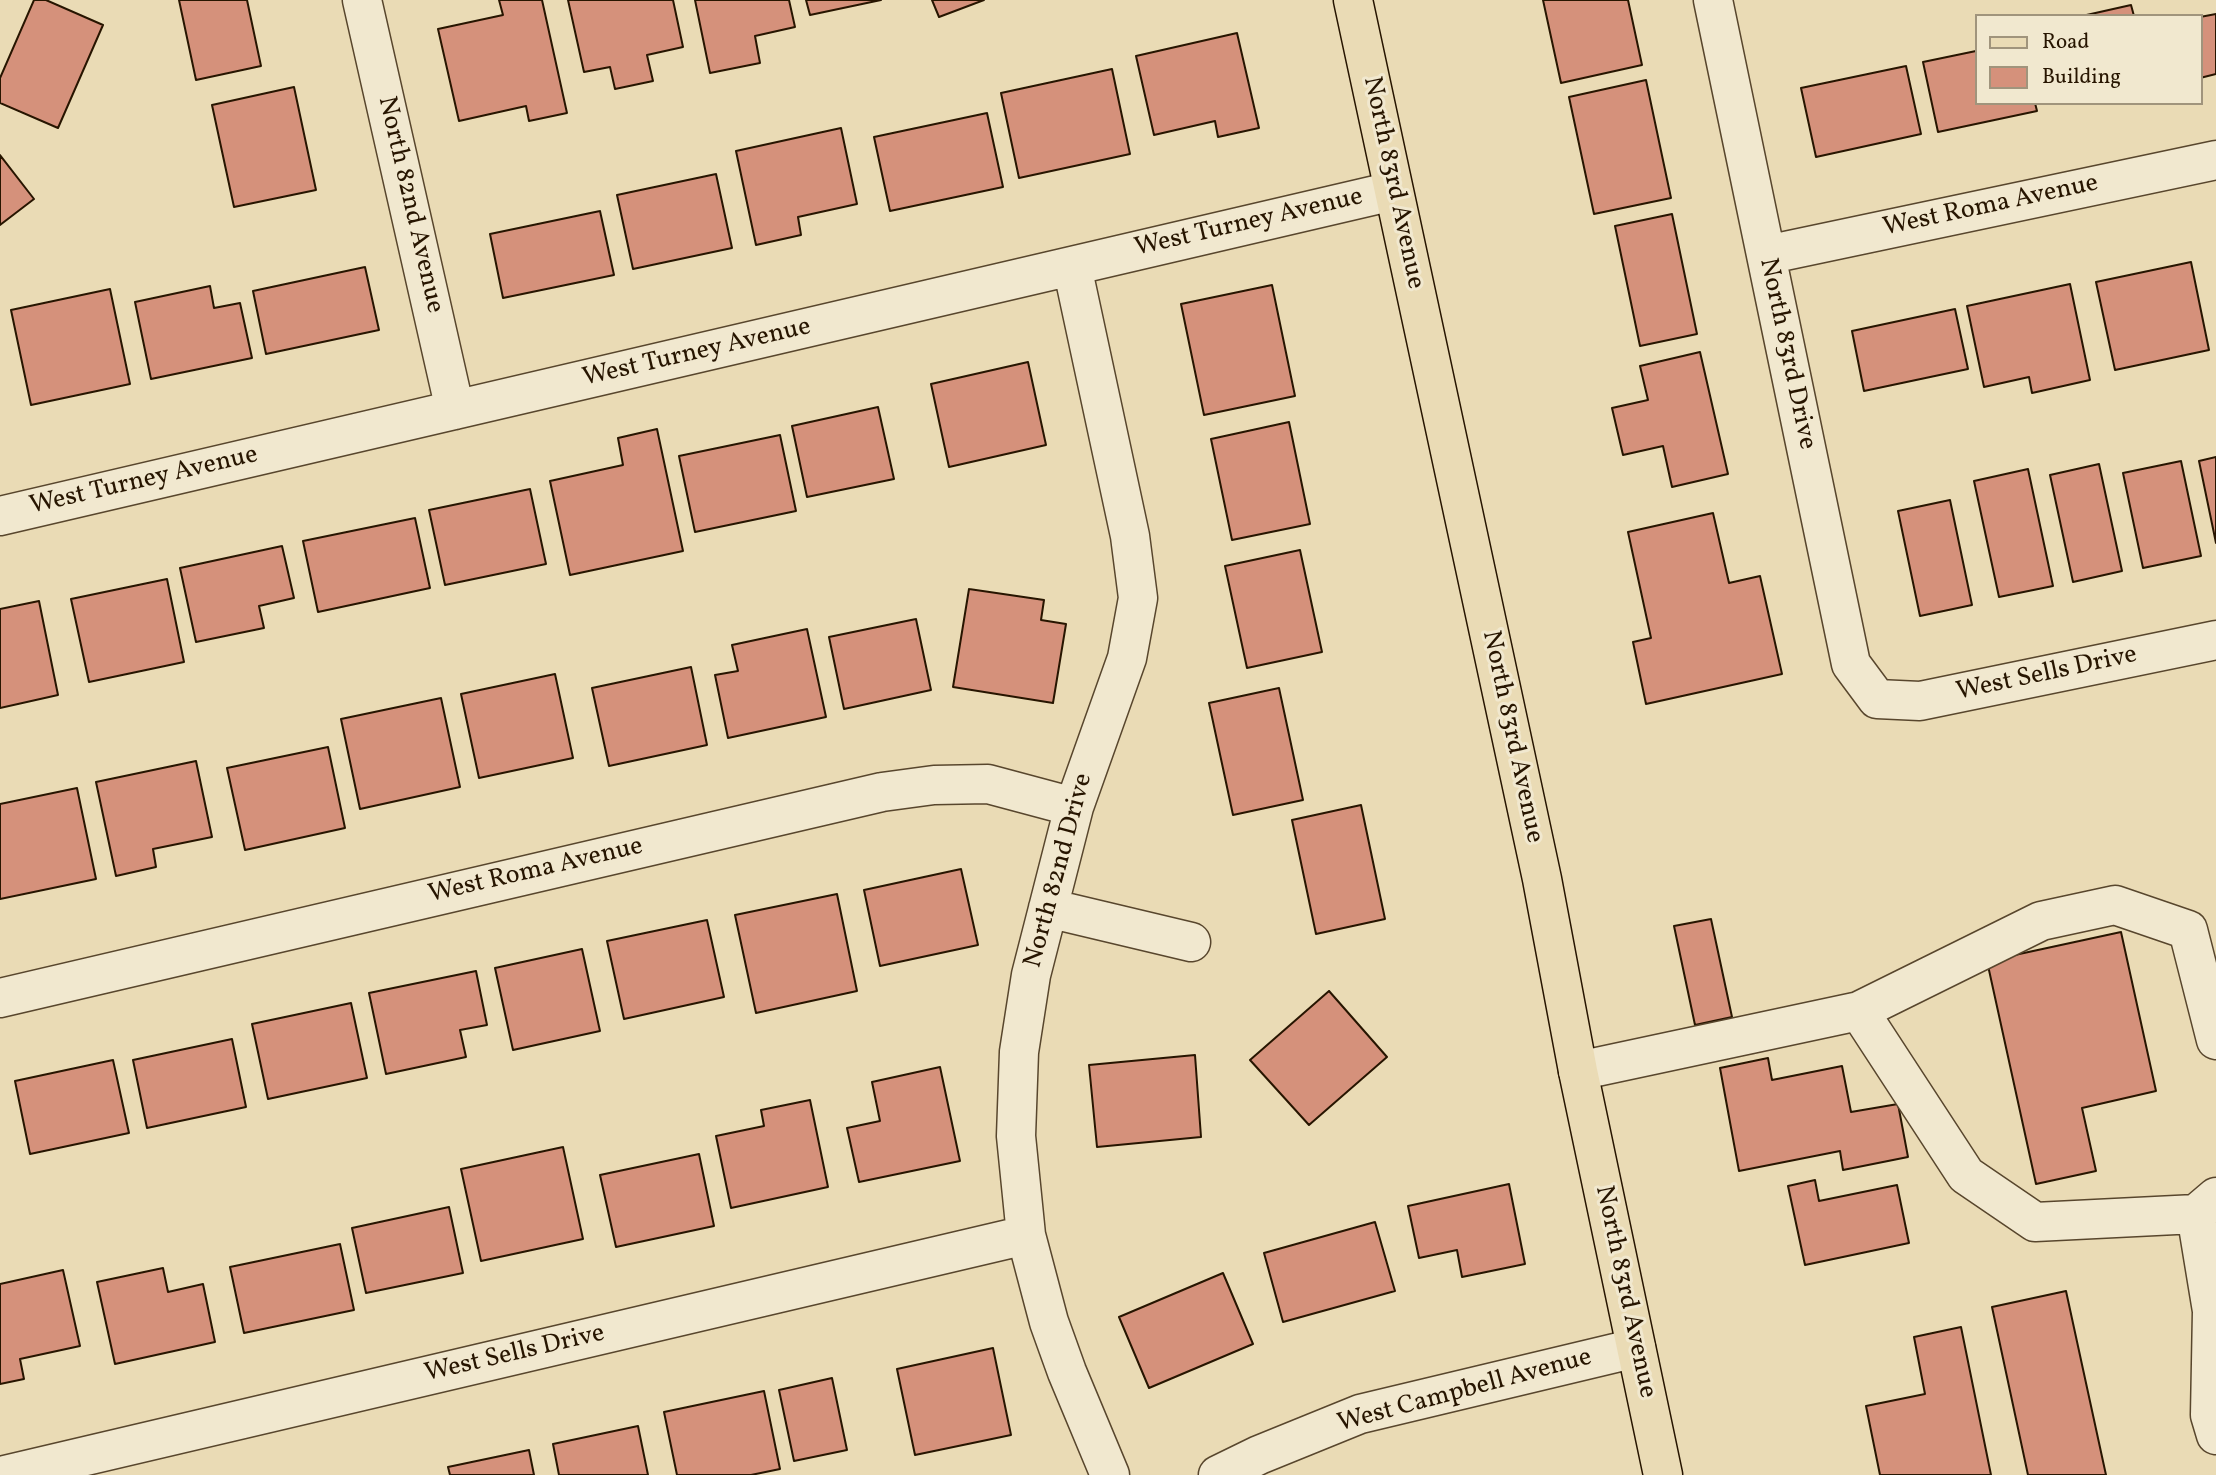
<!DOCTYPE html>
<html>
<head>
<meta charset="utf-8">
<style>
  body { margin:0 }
  #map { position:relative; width:2216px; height:1475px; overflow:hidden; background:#eadbb5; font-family:Vollkorn,serif }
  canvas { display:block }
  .legend { position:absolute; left:1975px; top:14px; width:228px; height:91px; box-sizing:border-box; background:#f1e8cf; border:2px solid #a0947c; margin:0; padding:9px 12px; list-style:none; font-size:21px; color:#271500 }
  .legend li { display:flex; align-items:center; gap:14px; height:35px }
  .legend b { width:35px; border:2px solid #a0947c }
</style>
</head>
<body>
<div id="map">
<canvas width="2216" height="1475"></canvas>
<ul class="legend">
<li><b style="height:9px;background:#eadbb5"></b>Road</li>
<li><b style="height:19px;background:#d5917b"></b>Building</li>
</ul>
</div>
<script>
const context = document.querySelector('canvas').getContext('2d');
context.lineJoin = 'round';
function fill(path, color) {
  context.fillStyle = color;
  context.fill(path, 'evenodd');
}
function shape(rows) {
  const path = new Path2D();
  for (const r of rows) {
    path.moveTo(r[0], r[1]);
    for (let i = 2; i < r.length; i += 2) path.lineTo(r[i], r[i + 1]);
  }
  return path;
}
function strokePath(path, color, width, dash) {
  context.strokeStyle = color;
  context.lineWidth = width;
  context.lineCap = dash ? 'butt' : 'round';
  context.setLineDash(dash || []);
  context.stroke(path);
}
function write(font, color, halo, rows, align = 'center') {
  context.font = font + ' Vollkorn,serif';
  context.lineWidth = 6;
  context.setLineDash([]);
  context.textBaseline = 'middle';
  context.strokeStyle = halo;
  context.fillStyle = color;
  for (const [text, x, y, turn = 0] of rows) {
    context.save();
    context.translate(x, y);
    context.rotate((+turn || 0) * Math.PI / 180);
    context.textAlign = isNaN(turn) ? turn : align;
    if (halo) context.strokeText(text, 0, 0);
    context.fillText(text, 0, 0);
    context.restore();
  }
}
const building = shape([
  [34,0,46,0,103,25,58,128,0,103,0,78,34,0],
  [179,0,247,0,261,66,196,80,179,0],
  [499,0,542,0,567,113,529,121,526,106,459,121,438,29,503,15,499,0],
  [568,0,673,0,683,47,647,55,653,81,615,89,610,67,584,72,568,0],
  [695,0,789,0,795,27,755,36,760,63,710,73,695,0],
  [806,0,881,0,810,15,806,0],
  [932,0,984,0,939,17,932,0],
  [1543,0,1628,0,1642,65,1561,83,1543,0],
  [2131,5,2134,16,2082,16,2131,5],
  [2216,14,2216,74,2200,78,2200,17,2216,14],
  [1237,33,1259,128,1218,137,1215,121,1154,135,1136,56,1237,33],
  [1976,51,1976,103,2035,103,2037,111,1938,132,1923,62,1976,51],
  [1906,66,1921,134,1816,157,1801,88,1906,66],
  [1112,69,1130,154,1019,178,1001,93,1112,69],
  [1646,80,1671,198,1594,214,1569,97,1646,80],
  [294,87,316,190,234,207,212,105,294,87],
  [987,113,1003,187,890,211,874,137,987,113],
  [841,128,857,204,798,217,801,235,756,245,736,151,841,128],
  [0,155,34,199,0,225,0,155],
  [716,174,732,248,633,269,617,195,716,174],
  [600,211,614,275,503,298,490,234,600,211],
  [1672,214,1697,334,1640,346,1615,226,1672,214],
  [2191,262,2209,350,2115,370,2096,282,2191,262],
  [365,267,379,330,266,354,253,291,365,267],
  [2070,284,2090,380,2032,393,2029,377,1984,387,1967,306,2070,284],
  [1272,285,1295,396,1204,415,1181,304,1272,285],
  [210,286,214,308,240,303,252,358,151,379,135,302,210,286],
  [110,289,130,384,31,405,11,310,110,289],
  [1955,309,1968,369,1864,391,1852,331,1955,309],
  [1700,352,1728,474,1672,487,1663,446,1623,455,1612,408,1648,400,1640,366,1700,352],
  [1028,362,1046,445,949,467,931,384,1028,362],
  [878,407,894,479,807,497,792,426,878,407],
  [1289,422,1310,524,1232,540,1211,439,1289,422],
  [657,429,683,551,570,575,550,481,623,465,618,438,657,429],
  [780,435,796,511,695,532,679,456,780,435],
  [2216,457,2216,543,2199,461,2216,457],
  [2181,461,2201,556,2143,568,2123,473,2181,461],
  [2099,464,2122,571,2073,582,2050,475,2099,464],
  [2028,469,2053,586,1999,597,1974,481,2028,469],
  [530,489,546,564,445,585,429,510,530,489],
  [1950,500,1972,605,1920,616,1898,511,1950,500],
  [1713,513,1729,583,1760,576,1782,674,1646,704,1633,642,1651,638,1628,532,1713,513],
  [415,518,430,588,318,612,303,541,415,518],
  [282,546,294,598,259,606,264,628,196,642,180,568,282,546],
  [1300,550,1322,652,1247,668,1225,566,1300,550],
  [167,579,184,662,89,682,71,599,167,579],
  [969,589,1044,600,1041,620,1066,624,1053,703,953,687,969,589],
  [39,601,58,695,0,708,0,609,39,601],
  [916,619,931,690,844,709,829,637,916,619],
  [807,629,826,717,728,738,715,675,738,671,732,645,807,629],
  [691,667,707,745,609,766,592,688,691,667],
  [555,674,573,758,479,778,461,694,555,674],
  [1279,688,1303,800,1233,815,1209,703,1279,688],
  [441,698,460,787,360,809,341,719,441,698],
  [328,747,345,828,245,850,227,768,328,747],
  [196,761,212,837,153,849,156,867,116,876,96,782,196,761],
  [77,788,96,879,0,899,0,804,77,788],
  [1361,805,1385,919,1316,934,1292,820,1361,805],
  [961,869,978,945,880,966,864,890,961,869],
  [837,894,857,991,756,1013,735,915,837,894],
  [1711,919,1732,1017,1695,1025,1674,926,1711,919],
  [707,920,724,997,624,1019,607,941,707,920],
  [2121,932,2156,1091,2082,1108,2096,1171,2036,1184,1987,961,2121,932],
  [582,949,600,1031,513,1050,495,968,582,949],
  [476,971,487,1025,460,1030,466,1057,386,1074,369,993,476,971],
  [1329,991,1387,1057,1309,1125,1250,1060,1329,991],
  [351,1003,367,1078,268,1099,252,1024,351,1003],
  [232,1039,246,1107,147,1128,133,1060,232,1039],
  [1195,1055,1201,1137,1097,1147,1089,1065,1195,1055],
  [1768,1058,1772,1080,1842,1066,1851,1112,1898,1104,1908,1157,1843,1170,1840,1151,1739,1171,1720,1068,1768,1058],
  [113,1060,129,1133,30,1154,15,1081,113,1060],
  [940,1067,960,1161,859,1182,847,1128,880,1121,872,1082,940,1067],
  [810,1100,828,1187,731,1208,716,1136,764,1126,761,1110,810,1100],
  [563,1147,583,1239,481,1261,461,1169,563,1147],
  [699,1154,714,1226,616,1247,600,1175,699,1154],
  [1815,1180,1819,1201,1897,1185,1909,1243,1805,1265,1788,1186,1815,1180],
  [1509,1184,1525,1264,1462,1277,1457,1250,1419,1258,1408,1206,1509,1184],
  [449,1207,463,1273,366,1293,352,1228,449,1207],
  [1375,1222,1395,1291,1283,1322,1264,1253,1375,1222],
  [340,1244,354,1310,244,1333,230,1267,340,1244],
  [163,1268,168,1292,203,1284,215,1342,115,1364,97,1282,163,1268],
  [63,1270,80,1346,20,1359,24,1379,0,1384,0,1284,63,1270],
  [1223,1273,1253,1344,1149,1388,1119,1317,1223,1273],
  [2066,1291,2106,1475,2028,1475,1992,1307,2066,1291],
  [1961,1327,1991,1475,1880,1475,1866,1406,1925,1394,1914,1337,1961,1327],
  [993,1348,1011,1435,915,1455,897,1369,993,1348],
  [832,1378,847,1450,794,1461,779,1390,832,1378],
  [764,1391,780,1469,751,1475,677,1475,664,1412,764,1391],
  [638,1426,648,1475,559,1475,553,1444,638,1426],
  [529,1450,534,1475,450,1475,448,1467,529,1450]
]);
fill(building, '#d5917b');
strokePath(building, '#271500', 2);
const minor = shape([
  [362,0,455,410],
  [1713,0,1851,664,1877,699,1920,701,2216,640],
  [1766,255,2216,160],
  [1072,266,1130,536,1138,598,1127,658,1074,807,1031,975,1019,1052,1016,1136,1026,1235,1049,1322,1067,1372,1110,1475],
  [0,516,1393,191],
  [1048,908,1191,942],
  [0,998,882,792,934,785,988,784,1074,807],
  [1859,1011,1966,1175,2035,1222,2196,1214,2216,1197],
  [1578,1071,1859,1011,2041,921,2115,905,2188,930,2216,1040],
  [2196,1214,2212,1311,2210,1415,2216,1435],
  [5,1475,1026,1235],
  [1218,1475,1259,1455,1360,1414,1636,1348]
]);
const major = shape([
  [1353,0,1542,879,1578,1071,1663,1475]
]);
strokePath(minor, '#58462d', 41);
strokePath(major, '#271500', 41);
strokePath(minor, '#f1e8cf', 38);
strokePath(major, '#eadbb5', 38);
write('26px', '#271500', '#f1e8cf', [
  ["North 83rd Avenue",1392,183,78],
  ["North 82nd Avenue",409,205,77],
  ["West Roma Avenue",1991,207,-12],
  ["West Turney Avenue",1249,224,-13],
  ["West Turney Avenue",697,354,-13],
  ["North 83rd Drive",1786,354,78],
  ["West Turney Avenue",144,482,-13],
  ["West Sells Drive",2047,675,-12],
  ["North 83rd Avenue",1511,737,78],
  ["North 82nd Drive",1060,871,-75],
  ["West Roma Avenue",536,872,-13],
  ["North 83rd Avenue",1624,1292,78],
  ["West Sells Drive",515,1355,-13],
  ["West Campbell Avenue",1465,1392,-15]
]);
</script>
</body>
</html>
